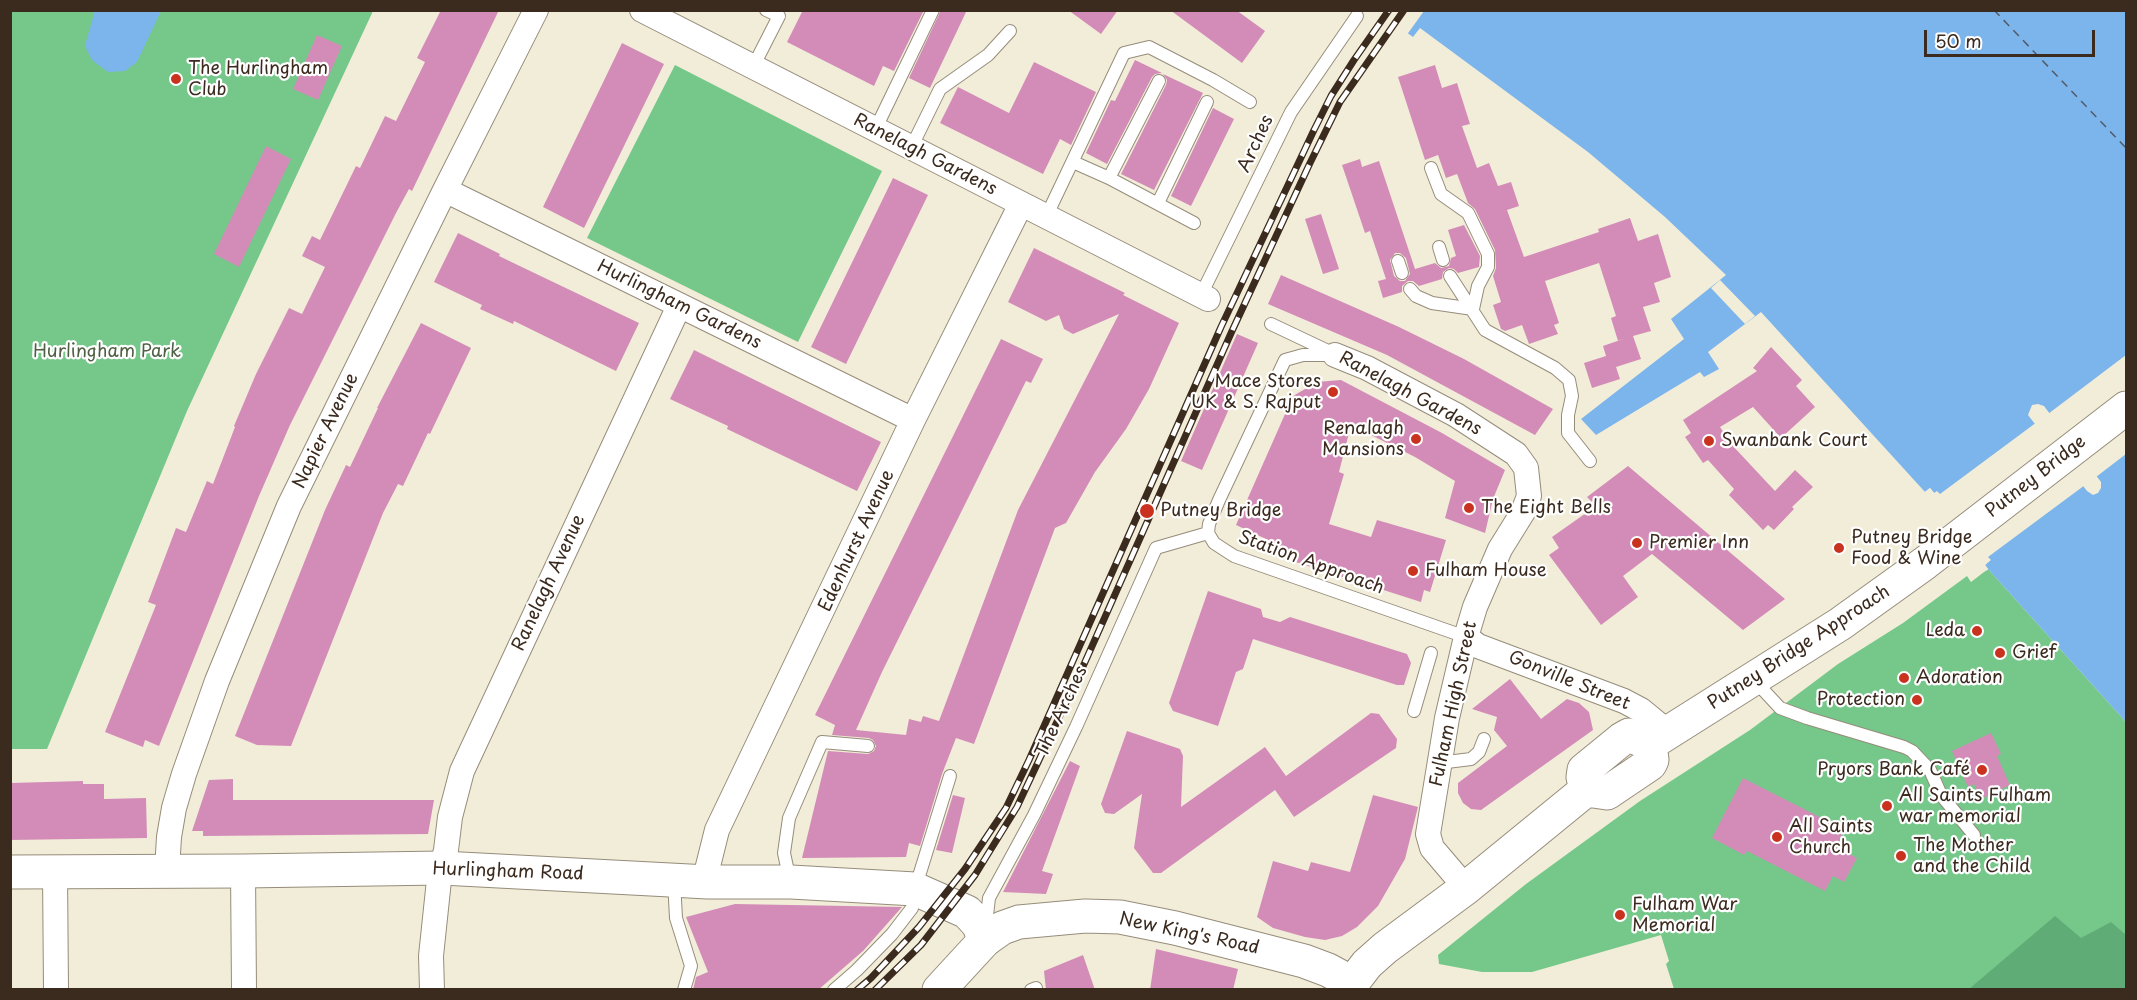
<!DOCTYPE html>
<html>
<head>
<meta charset="utf-8">
<style>
  body { margin:0 }
  #map { position:relative; width:2137px; height:1000px; overflow:hidden; background:#f2edd8; font-family:"Playpen Sans",sans-serif }
  canvas { display:block }
  .frame { position:absolute; inset:0; border:12px solid #3b2a1e; pointer-events:none }
  .scale { position:absolute; left:1924px; top:30px; width:171px; height:27px; box-sizing:border-box; border:3px solid #3b2a1e; border-top:0; padding-left:8px; font-size:18px; line-height:21px; white-space:nowrap; color:#3b2a1e; -webkit-text-stroke:4px #fff; paint-order:stroke }
</style>
</head>
<body>
<div id="map">
<canvas width="2137" height="1000"></canvas>
<div class="frame"></div>
<div class="scale">50 m</div>
</div>
<script>
const context = document.querySelector('canvas').getContext('2d');
context.lineJoin = 'round';
function fill(path, color) {
  context.fillStyle = color;
  context.fill(path, 'evenodd');
}
function shape(rows) {
  const path = new Path2D();
  for (const r of rows) {
    path.moveTo(r[0], r[1]);
    for (let i = 2; i < r.length; i += 2) path.lineTo(r[i], r[i + 1]);
  }
  return path;
}
function strokePath(path, color, width, dash) {
  context.strokeStyle = color;
  context.lineWidth = width;
  context.lineCap = dash ? 'butt' : 'round';
  context.setLineDash(dash || []);
  context.stroke(path);
}
function write(font, color, halo, rows, align = 'center') {
  context.font = font + ' "Playpen Sans",sans-serif';
  context.lineWidth = 4.5;
  context.setLineDash([]);
  context.textBaseline = 'middle';
  context.strokeStyle = halo;
  context.fillStyle = color;
  for (const [text, x, y, turn = 0] of rows) {
    context.save();
    context.translate(x, y);
    context.rotate((+turn || 0) * Math.PI / 180);
    context.textAlign = isNaN(turn) ? turn : align;
    if (halo) context.strokeText(text, 0, 0);
    context.fillText(text, 0, 0);
    context.restore();
  }
}
fill(shape([
  [11,11,373,11,187,411,47,749,11,749],
  [675,65,882,171,798,342,587,238],
  [1988,569,2126,722,2126,989,1674,989,1666,964,1669,961,1661,935,1532,972,1482,972,1439,964,1438,955,1526,884,1640,801,1750,730,1838,664,1903,623,1967,576,1971,582]
]), '#75c88a');
fill(shape([
  [2055,916,2081,938,2111,922,2126,935,2126,989,1969,989]
]), '#60ac76');
fill(shape([
  [95,10,161,11,137,62,125,71,108,72,92,60,85,46],
  [1377,11,2126,11,2126,722,1988,569,1985,565,1990,560,1930,488,1925,492,1761,312,1708,352,1719,369,1704,377,1700,372,1596,435,1581,419,1684,339,1671,319,1726,275,1665,217,1588,152,1420,28,1413,37],
  [2038,404,2044,406,2101,482,2101,488,2098,493,2093,495,2087,491,2028,415,2032,405]
]), '#7cb4ec');
fill(shape([
  [1374,10,1424,10,1424,11,1406,36],
  [1720,280,1755,316,1745,324,1711,288],
  [2126,355,2126,454,2096,477,2097,481,2044,411,2048,414],
  [2037,422,2088,488,2085,485,1988,557,1991,560,1985,565,1988,569,1986,571,1982,565,1986,559,1929,492,1925,495,1922,494,1930,488,1934,493,1937,491,1940,494]
]), '#f2edd8');
strokePath(shape([
  [1994,10,2126,148]
]), '#525a66', 1.5, [8, 6]);
fill(shape([
  [441,10,499,10,412,191,409,189,396,213,290,425,259,496,159,746,145,740,143,747,105,732,156,605,148,602,176,528,186,532,207,481,213,484,235,427,234,426,256,374,289,308,302,314,325,267,302,256,312,236,320,240,356,166,360,168,385,116,396,121,425,62,417,58],
  [803,10,924,10,894,71,883,66,874,86,787,42],
  [941,10,967,10,930,88,909,78],
  [1068,10,1118,10,1101,34],
  [1170,10,1236,10,1265,31,1242,63],
  [317,35,342,46,318,100,293,89],
  [622,43,664,64,584,228,543,207],
  [1135,60,1162,73,1155,74,1152,77,1107,164,1086,153,1111,100,1115,101],
  [1034,62,1096,92,1071,145,1060,139,1043,174,940,123,958,87,1009,113],
  [1435,65,1442,88,1457,83,1470,124,1462,126,1477,168,1489,163,1498,186,1511,182,1519,206,1507,210,1524,257,1599,232,1598,229,1630,218,1638,241,1658,234,1671,277,1654,283,1660,302,1643,307,1651,331,1633,336,1641,359,1616,367,1620,379,1592,388,1584,363,1606,356,1603,346,1626,338,1618,341,1611,318,1616,316,1599,263,1545,281,1559,323,1554,325,1558,334,1529,344,1522,325,1505,331,1501,329,1493,305,1501,302,1493,276,1496,268,1495,250,1475,209,1468,203,1457,174,1446,178,1438,155,1425,160,1398,77],
  [1163,74,1203,93,1154,190,1121,174,1166,85,1167,80],
  [1213,108,1234,119,1191,206,1171,196],
  [266,146,291,159,239,267,214,254],
  [1360,159,1362,167,1379,161,1415,269,1435,263,1441,268,1449,266,1451,258,1456,256,1448,230,1464,225,1480,256,1479,267,1458,273,1454,269,1449,268,1443,272,1442,279,1419,286,1413,281,1408,281,1402,286,1402,292,1383,298,1378,281,1386,279,1370,231,1365,233,1342,165],
  [1395,253,1400,253,1406,258,1410,274,1405,281,1400,281,1394,276,1390,260],
  [893,178,928,195,846,364,811,347],
  [1321,214,1339,269,1323,274,1305,219],
  [458,233,500,254,499,256,526,269,639,323,616,371,514,321,513,324,480,309,482,305,434,282],
  [1034,248,1125,293,1123,295,1179,323,1149,389,1126,429,1095,472,1066,523,1055,528,974,744,956,738,942,774,920,846,909,843,906,857,802,858,828,751,868,754,874,751,876,746,873,740,869,738,832,735,835,725,815,715,1001,339,1043,359,1031,383,1026,381,882,672,856,730,906,735,909,719,921,722,923,716,939,721,1018,510,1119,314,1073,334,1064,329,1059,315,1046,321,1008,302],
  [1281,275,1399,327,1464,359,1553,409,1535,435,1387,355,1268,304],
  [421,323,471,348,430,434,428,433,403,486,398,484,383,513,291,746,257,745,235,736,325,510,346,465,350,467,378,408,377,408],
  [1237,334,1258,343,1202,470,1181,461],
  [1771,347,1802,380,1796,386,1815,407,1781,438,1753,407,1720,427,1732,445,1775,491,1795,470,1813,487,1792,507,1794,509,1774,530,1768,525,1763,530,1729,495,1734,489,1708,460,1703,463,1685,437,1691,433,1683,420,1757,371,1753,368],
  [694,350,881,442,857,491,727,429,728,426,670,399],
  [1341,380,1442,433,1505,470,1493,499,1485,533,1445,518,1455,481,1415,457,1351,425,1339,472,1344,474,1329,524,1371,537,1377,520,1446,540,1430,592,1424,590,1421,602,1277,556,1281,546,1236,525,1293,396,1317,382],
  [1628,466,1785,599,1743,630,1652,554,1623,576,1638,597,1601,625,1549,555,1559,548,1552,537,1596,506,1587,497],
  [1208,591,1261,609,1263,617,1280,622,1290,617,1407,654,1411,663,1404,685,1397,685,1253,639,1243,669,1236,672,1218,726,1173,711,1169,703],
  [1510,679,1541,719,1567,699,1579,703,1589,712,1593,730,1481,810,1471,809,1463,803,1458,793,1458,783,1507,746,1494,730,1497,717,1472,709],
  [1371,713,1379,714,1397,739,1396,748,1294,817,1275,790,1161,873,1153,873,1134,848,1142,794,1114,814,1105,813,1101,804,1127,731,1180,749,1183,756,1181,807,1265,747,1286,776],
  [1991,733,2001,754,1997,756,2010,785,1981,799,1974,784,1968,787,1952,751],
  [1070,761,1080,766,1042,871,1053,874,1046,894,1003,892],
  [1743,778,1845,830,1835,847,1857,858,1844,882,1833,876,1825,891,1747,851,1744,855,1712,838],
  [233,779,233,800,434,800,428,834,203,836,203,831,192,831,209,780],
  [83,781,83,784,104,784,104,799,146,798,147,838,10,840,10,783],
  [953,795,965,798,952,853,936,850],
  [1373,795,1418,807,1405,859,1378,906,1357,927,1342,936,1325,940,1305,937,1273,928,1257,917,1273,861,1308,871,1311,862,1350,872],
  [735,904,902,907,863,951,818,990,693,990,696,977,708,972,686,917],
  [1156,949,1238,969,1233,990,1150,990],
  [1083,955,1095,990,1046,990,1044,971]
]), '#d38cb8');
const lane = shape([
  [753,67,779,16,766,10],
  [875,130,933,10],
  [911,148,940,89,988,55,1010,31],
  [1073,162,1109,178,1194,223],
  [1431,168,1441,194,1468,213,1488,254,1488,267,1478,286,1473,309],
  [1109,178,1159,81],
  [1158,203,1207,102],
  [1046,217,1124,53,1149,47,1213,80,1250,102],
  [1439,247,1443,260],
  [1398,261,1402,273],
  [1450,276,1485,330,1555,368,1569,380,1572,396,1568,415,1568,433,1590,461],
  [1410,289,1416,296,1432,303,1473,309],
  [1201,295,1291,112,1357,16],
  [1271,324,1328,351],
  [1335,355,1303,355,1285,360,1219,500,1209,524,1208,533,1214,543,1234,556,1466,637],
  [1755,681,1780,708,1807,718,1904,747,1912,751,1930,770,1941,795,1974,835],
  [1414,711,1431,653],
  [1439,763,1471,759,1479,752,1484,739],
  [674,881,676,918,691,966,684,990],
  [790,881,784,853,789,818,822,742,868,746],
  [986,924,989,898,1034,815,1076,727,1156,548,1208,533],
  [834,990,857,970,892,934,912,908,915,889,950,776],
  [1031,990,1036,988]
]);
const street = shape([
  [642,10,1208,299],
  [445,190,913,420],
  [1335,355,1367,368,1456,415,1516,454,1526,468,1529,496,1523,512,1500,549,1475,607,1466,637,1447,718,1428,834,1432,848,1466,888],
  [1466,637,1478,646,1624,701,1641,710,1669,733],
  [167,870,169,837,174,808,184,774,217,681,289,506,445,190,536,10],
  [243,871,244,990],
  [55,873,56,990],
  [708,882,707,870,717,830,913,420,1021,204],
  [432,990,431,956,439,880,446,850,450,817,462,771,679,306]
]);
const secondary = shape([
  [10,872,243,871,442,868,708,882,791,882,915,889,967,912,978,924,985,940]
]);
const primary = shape([
  [1650,744,1840,624,1925,563,2126,408],
  [1586,790,1583,777,1584,770,1622,739,1629,735,1650,744],
  [1586,790,1607,793,1650,764,1652,760,1650,744],
  [939,990,985,940,1002,928,1019,922,1085,916,1120,917,1175,928,1304,961,1328,970,1352,983],
  [1347,990,1367,964,1385,948,1466,888,1586,790]
]);
strokePath(lane, '#968c7b', 14);
strokePath(street, '#968c7b', 26);
strokePath(secondary, '#968c7b', 35);
strokePath(primary, '#968c7b', 35);
strokePath(lane, '#fff', 12);
strokePath(street, '#fff', 24);
strokePath(secondary, '#fff', 33);
strokePath(primary, '#fff', 33);
const rail = shape([
  [857,990,871,978,919,927,965,869,1006,808,1029,760,1221,327,1314,130,1331,96,1354,60,1389,10],
  [875,990,921,945,975,875,1017,807,1085,662,1232,331,1310,163,1340,102,1404,10]
]);
strokePath(rail, '#3b2a1e', 7);
strokePath(rail, '#fff', 4.5, [14]);
for (const [x, y, r, color] of [
  [176,79,6,"#c8321e"],
  [1333,392,6,"#c8321e"],
  [1416,439,6,"#c8321e"],
  [1709,441,6,"#c8321e"],
  [1469,508,6,"#c8321e"],
  [1147,511,8,"#c8321e"],
  [1637,543,6,"#c8321e"],
  [1839,548,6,"#c8321e"],
  [1413,571,6,"#c8321e"],
  [1977,631,6,"#c8321e"],
  [2000,653,6,"#c8321e"],
  [1904,678,6,"#c8321e"],
  [1917,700,6,"#c8321e"],
  [1982,770,6,"#c8321e"],
  [1887,806,6,"#c8321e"],
  [1777,837,6,"#c8321e"],
  [1901,856,6,"#c8321e"],
  [1620,915,6,"#c8321e"]
]) {
  const dot = new Path2D();
  dot.arc(x, y, r, 0, 2 * Math.PI);
  context.fillStyle = color;
  context.fill(dot);
  strokePath(dot, '#fff', 2);
}
write('18px', '#3b2a1e', '#fff', [
  ["The Hurlingham",188,69],
  ["Club",188,90],
  ["Mace Stores",1321,382,"right"],
  ["UK & S. Rajput",1321,403,"right"],
  ["Renalagh",1404,429,"right"],
  ["Mansions",1404,450,"right"],
  ["Swanbank Court",1721,441],
  ["The Eight Bells",1481,508],
  ["Putney Bridge",1160,511],
  ["Putney Bridge",1851,538],
  ["Food & Wine",1851,559],
  ["Premier Inn",1649,543],
  ["Fulham House",1425,571],
  ["Leda",1965,631,"right"],
  ["Grief",2012,653],
  ["Adoration",1916,678],
  ["Protection",1905,700,"right"],
  ["Pryors Bank Café",1970,770,"right"],
  ["All Saints Fulham",1899,796],
  ["war memorial",1899,817],
  ["All Saints",1789,827],
  ["Church",1789,848],
  ["The Mother",1913,846],
  ["and the Child",1913,867],
  ["Fulham War",1632,905],
  ["Memorial",1632,926]
], 'left');
write('18px', '#3b2a1e', '#fff', [
  ["Arches",1256,144,-65],
  ["Ranelagh Gardens",925,155,27],
  ["Hurlingham Gardens",679,305,26],
  ["Ranelagh Gardens",1410,394,28],
  ["Napier Avenue",326,431,-64],
  ["Putney Bridge",2036,477,-38],
  ["Edenhurst Avenue",857,541,-65],
  ["Station Approach",1311,563,20],
  ["Ranelagh Avenue",549,583,-65],
  ["Putney Bridge Approach",1799,648,-33],
  ["Gonville Street",1569,681,22],
  ["Fulham High Street",1454,704,-78],
  ["The Arches",1062,712,-65],
  ["Hurlingham Road",508,872,2],
  ["New King's Road",1189,934,12]
]);
write('18px', '#4f6144', '#fff', [
  ["Hurlingham Park",107,352]
]);
</script>
</body>
</html>
